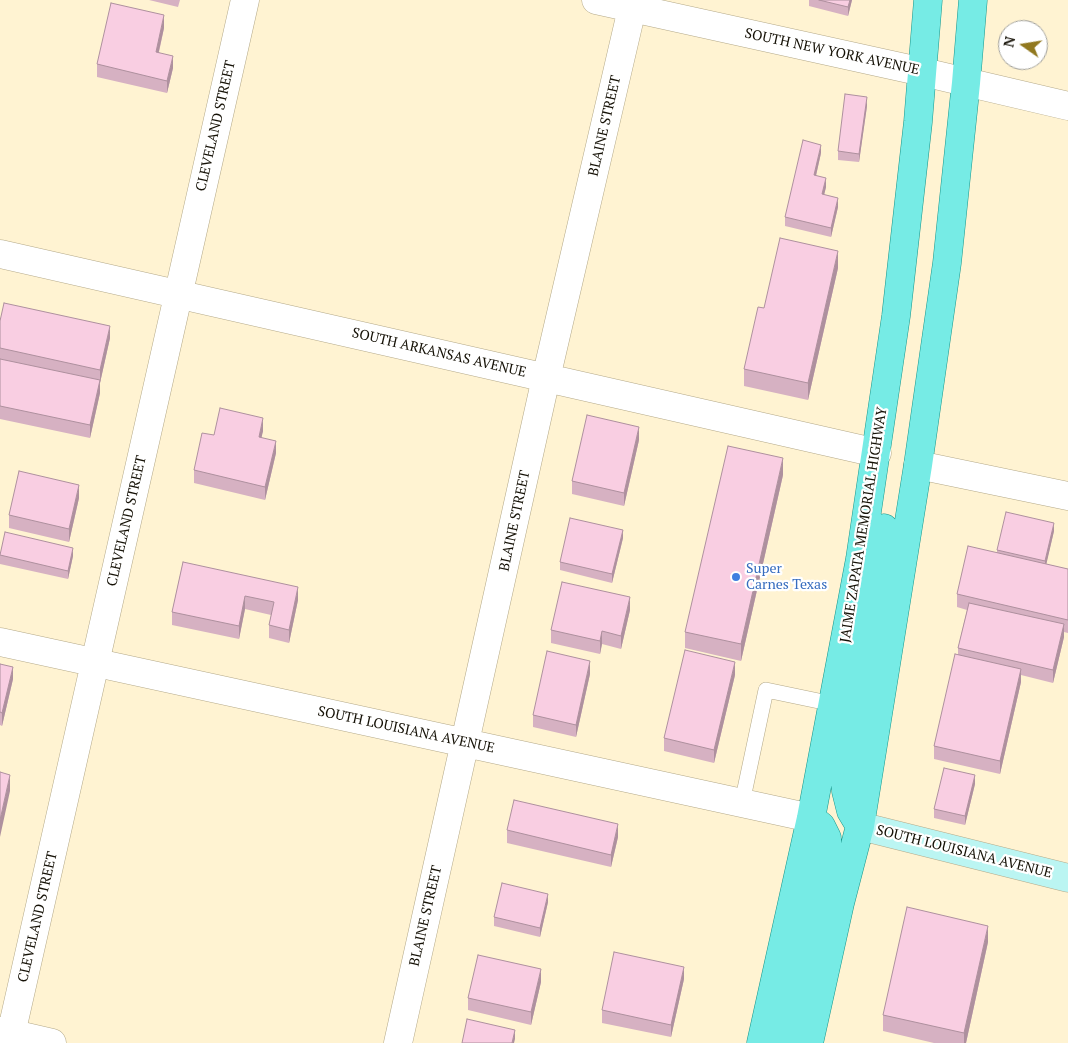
<!DOCTYPE html>
<html>
<head>
<meta charset="utf-8">
<style>
  body { margin:0 }
  #map { position:relative; width:1068px; height:1043px; overflow:hidden; background:#fff3d2; font-family:"PT Serif",serif }
  canvas { display:block }
  .north { position:absolute; left:998px; top:20px; width:50px; height:50px; box-sizing:border-box; background:#fff; border:1px solid #a1a09b; border-radius:50%; rotate:283deg; font-size:14px; font-weight:700; line-height:20px; text-align:center; color:#151106 }
  .north::after { content:''; display:block; margin:auto; width:18px; height:22px; background:#91781e; clip-path:polygon(50% 0,100% 100%,50% 72%,0 100%) }
</style>
</head>
<body>
<div id="map">
<canvas width="1068" height="1043"></canvas>
<div class="north">N</div>
</div>
<script>
const context = document.querySelector('canvas').getContext('2d');
context.lineJoin = 'round';
function shape(rows) {
  const path = new Path2D();
  for (const r of rows) {
    path.moveTo(r[0], r[1]);
    for (let i = 2; i < r.length; i += 2) path.lineTo(r[i], r[i + 1]);
  }
  return path;
}
function strokePath(path, color, width, dash) {
  context.strokeStyle = color;
  context.lineWidth = width;
  context.lineCap = dash ? 'butt' : 'round';
  context.setLineDash(dash || []);
  context.stroke(path);
}
function fill(path, color) {
  context.fillStyle = color;
  context.fill(path, 'evenodd');
}
function write(font, color, halo, rows, align = 'center') {
  context.font = font + ' "PT Serif",serif';
  context.lineWidth = 4.5;
  context.setLineDash([]);
  context.textBaseline = 'middle';
  context.strokeStyle = halo;
  context.fillStyle = color;
  for (const [text, x, y, turn = 0] of rows) {
    context.save();
    context.translate(x, y);
    context.rotate((+turn || 0) * Math.PI / 180);
    context.textAlign = isNaN(turn) ? turn : align;
    if (halo) context.strokeText(text, 0, 0);
    context.fillText(text, 0, 0);
    context.restore();
  }
}
const lane = shape([
  [742,803,766,690,833,704]
]);
const street = shape([
  [596,0,923,72,1068,106],
  [0,254,877,453],
  [918,465,1068,496],
  [0,642,811,818],
  [0,1031,52,1043],
  [9,1043,245,0],
  [398,1043,546,378,634,0]
]);
const secondary = shape([
  [860,826,1068,878]
]);
const primary = shape([
  [860,826,851,811,846,791,844,771,847,745,878,570,884,528],
  [761,1043,811,818,860,559,896,316,918,122,928,0],
  [787,1043,819,896,827,855,827,838,821,826,811,818],
  [809,1043,840,903,860,826,918,465,947,263,966,83,973,0]
]);
strokePath(lane, '#b4a989', 16);
strokePath(street, '#b4a989', 29);
strokePath(secondary, '#b4a989', 29);
strokePath(primary, '#19968b', 29);
strokePath(lane, '#fff', 15);
strokePath(street, '#fff', 28);
strokePath(secondary, '#bbf5f2', 28);
strokePath(primary, '#76ebe5', 28);
fill(shape([
  [149,0,180,0,178,7],
  [809,0,852,0,848,16,809,6],
  [164,28,159,52,173,68,167,93,97,77,97,64],
  [867,106,859,162,838,160,838,151],
  [821,153,816,176,826,187,824,195,838,207,831,237,785,226,785,217],
  [838,268,808,400,744,386,744,369,764,308],
  [0,321,110,338,100,383,100,393,90,438,0,419],
  [263,431,261,437,276,453,265,500,194,483,194,470,214,435],
  [639,440,624,506,572,494,572,481],
  [783,475,741,661,685,648,685,632],
  [79,498,69,542,9,528,9,515],
  [1054,531,1046,564,1068,569,1068,633,1064,632,1064,637,1053,683,1021,675,1021,682,1000,774,934,759,934,746,958,655,958,648,967,610,957,607,957,594,997,553,997,550],
  [623,538,612,583,560,570,560,562],
  [0,553,73,556,68,579,0,564],
  [183,562,298,600,289,643,269,638,269,625,271,615,245,609,239,639,172,625,172,612],
  [630,610,621,649,602,644,600,654,551,643,551,630],
  [0,664,13,679,2,726,0,725],
  [590,674,576,737,533,727,533,715],
  [735,675,714,763,664,751,664,738],
  [975,784,965,825,934,818,934,809],
  [507,830,618,837,611,867,507,843],
  [548,902,540,937,494,926,494,917],
  [988,942,966,1043,934,1043,883,1031,883,1015],
  [684,979,671,1037,602,1023,602,1010],
  [541,982,531,1025,468,1010,468,998]
]), '#d6b1c2');
fill(shape([
  [850,0,852,0,848,16,848,7],
  [164,15,164,28,156,64,156,52],
  [173,56,173,68,167,93,167,81],
  [867,97,867,106,859,162,859,154],
  [821,145,821,153,814,184,814,175],
  [826,178,826,187,822,203,822,194],
  [838,198,838,207,831,237,831,228],
  [838,251,838,268,808,400,808,383],
  [110,326,110,338,100,383,100,370],
  [100,380,100,393,90,438,90,425],
  [263,418,263,431,259,449,259,437],
  [639,427,639,440,624,506,624,493],
  [276,441,276,453,265,500,265,487],
  [783,458,783,475,741,661,741,644],
  [79,485,79,498,69,542,69,529],
  [1054,523,1054,531,1045,570,1045,561],
  [623,530,623,538,612,583,612,574],
  [73,548,73,556,68,579,68,571],
  [298,587,298,600,289,643,289,630],
  [245,596,245,609,239,639,239,626],
  [630,597,630,610,621,649,621,636],
  [1064,624,1064,637,1053,683,1053,670],
  [602,631,602,644,600,654,600,641],
  [590,661,590,674,576,737,576,725],
  [735,662,735,675,714,763,714,750],
  [13,667,13,679,2,726,2,713],
  [1021,669,1021,682,1000,774,1000,761],
  [10,775,10,791,0,837,0,820],
  [975,775,975,784,965,825,965,816],
  [618,824,618,837,611,867,611,855],
  [548,894,548,902,540,937,540,928],
  [988,926,988,942,966,1043,964,1043,964,1033],
  [684,967,684,979,671,1037,671,1025],
  [541,969,541,982,531,1025,531,1012],
  [515,1030,515,1039,514,1043,512,1043]
]), '#ae909e');
const building = shape([
  [819,0,850,0,848,7,819,0],
  [111,3,164,15,156,52,173,56,167,81,97,64,111,3],
  [845,94,867,97,859,154,838,151,845,94],
  [803,140,821,145,814,175,826,178,822,194,838,198,831,228,785,217,803,140],
  [780,238,838,251,808,383,744,369,758,307,764,308,780,238],
  [4,303,110,326,100,370,0,348,0,321,4,303],
  [0,359,100,380,90,425,0,406,0,359],
  [220,408,263,418,259,437,276,441,265,487,194,470,202,433,214,435,220,408],
  [587,415,639,427,624,493,572,481,587,415],
  [728,446,783,458,741,644,685,632,728,446],
  [19,471,79,485,69,529,9,515,19,471],
  [1006,512,1054,523,1045,561,997,550,1006,512],
  [570,518,623,530,612,574,560,562,570,518],
  [5,532,73,548,68,571,0,555,5,532],
  [968,546,1068,569,1068,620,957,594,968,546],
  [183,562,298,587,289,630,269,625,274,602,245,596,239,626,172,612,183,562],
  [562,582,630,597,621,636,602,631,600,641,551,630,562,582],
  [969,603,1064,624,1053,670,958,648,969,603],
  [685,650,735,662,714,750,664,738,685,650],
  [547,651,590,661,576,725,533,715,547,651],
  [955,654,1021,669,1000,761,934,746,955,654],
  [0,664,13,667,2,713,0,712,0,664],
  [944,768,975,775,965,816,934,809,944,768],
  [0,772,10,775,0,820,0,772],
  [514,800,618,824,611,855,507,830,514,800],
  [502,883,548,894,540,928,494,917,502,883],
  [907,907,988,926,964,1033,883,1015,907,907],
  [614,952,684,967,671,1025,602,1010,614,952],
  [478,955,541,969,531,1012,468,998,478,955],
  [467,1019,515,1030,512,1043,462,1043,467,1019]
]);
fill(building, '#f9cee2');
strokePath(building, '#ae909e', 1);
for (const [x, y, r, color] of [
  [736,577,5,"#3f7fe0"]
]) {
  const dot = new Path2D();
  dot.arc(x, y, r, 0, 2 * Math.PI);
  context.fillStyle = color;
  context.fill(dot);
  strokePath(dot, '#fff', 2);
}
write('14px', '#151106', '#fff', [
  ["SOUTH NEW YORK AVENUE",832,52,12],
  ["CLEVELAND STREET",216,126,-77],
  ["BLAINE STREET",605,126,-77],
  ["SOUTH ARKANSAS AVENUE",439,353,13],
  ["CLEVELAND STREET",127,521,-77],
  ["BLAINE STREET",515,521,-78],
  ["JAIME ZAPATA MEMORIAL HIGHWAY",864,525,-81],
  ["SOUTH LOUISIANA AVENUE",406,730,12],
  ["SOUTH LOUISIANA AVENUE",964,852,14],
  ["BLAINE STREET",426,916,-77],
  ["CLEVELAND STREET",38,917,-77]
]);
write('14px', '#366cbe', '#fff', [
  ["Super",746,569],
  ["Carnes Texas",746,585]
], 'left');
</script>
</body>
</html>
